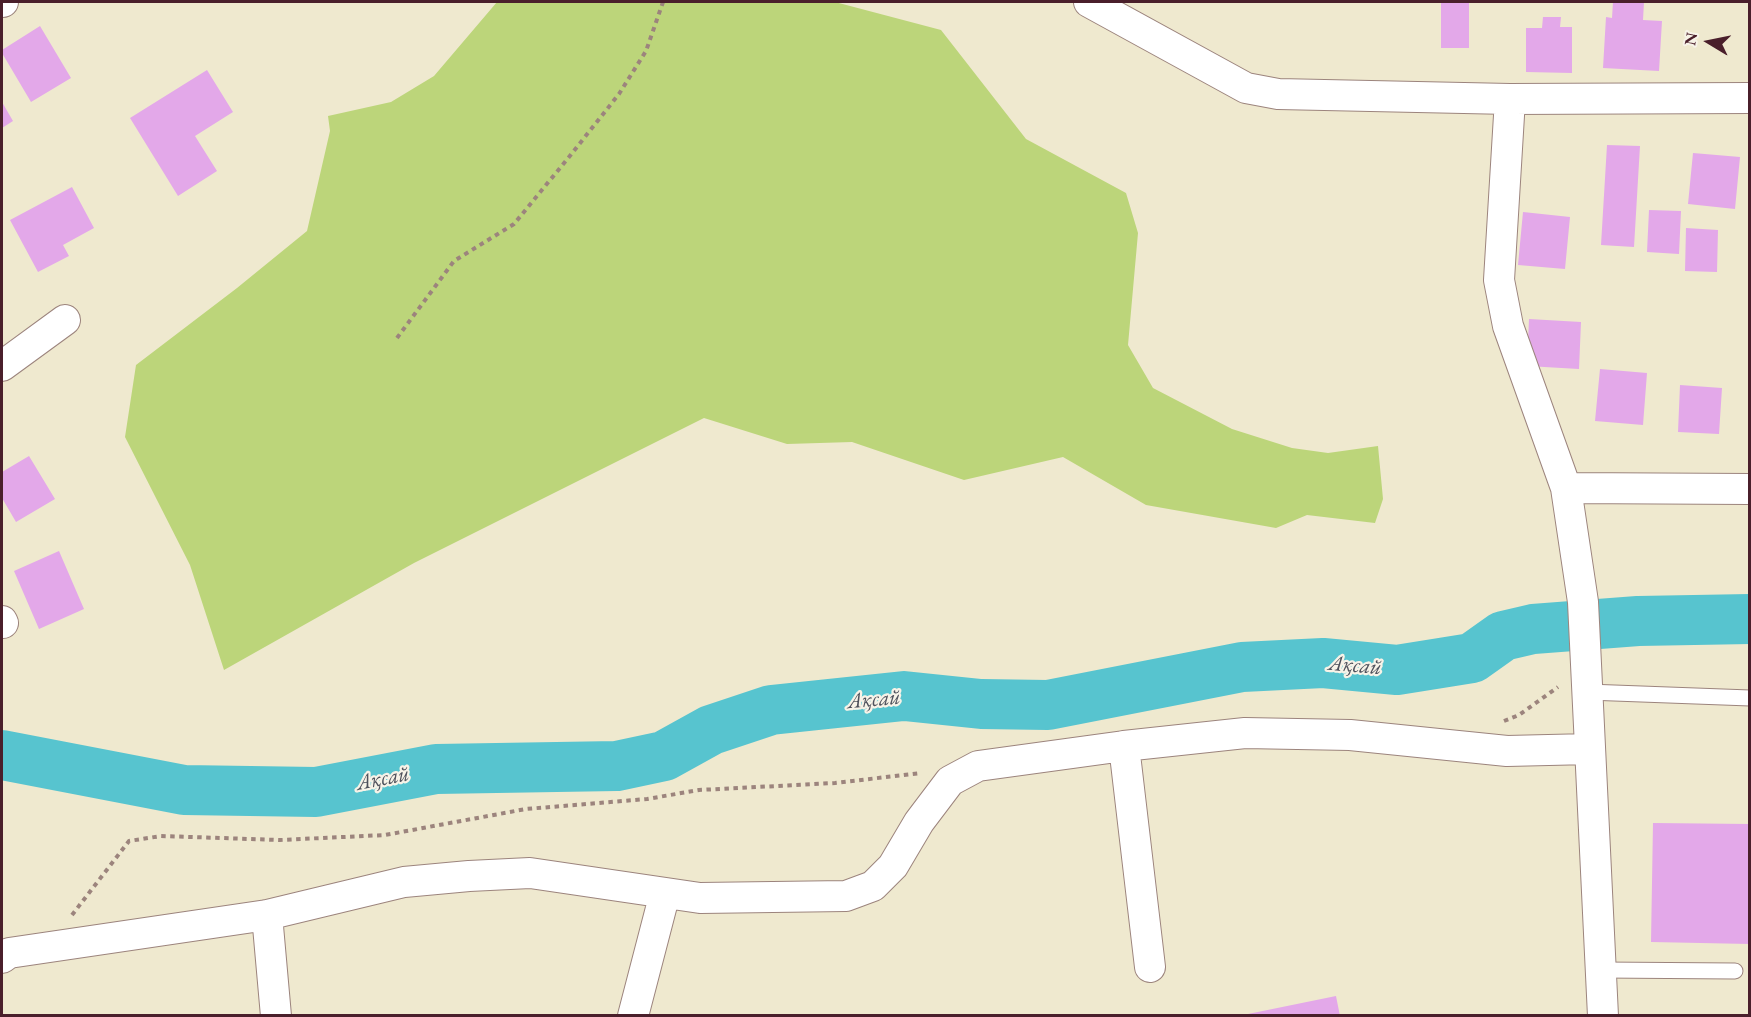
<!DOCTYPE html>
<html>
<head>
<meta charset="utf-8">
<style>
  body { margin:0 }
  #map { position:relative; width:1751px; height:1017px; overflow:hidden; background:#efe9cf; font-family:"EB Garamond",serif }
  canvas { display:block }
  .frame { position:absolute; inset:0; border:3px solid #4a1f2b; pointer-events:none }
  .north { position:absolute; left:1679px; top:12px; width:60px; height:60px; -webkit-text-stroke:4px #f7f3e8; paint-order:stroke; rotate:280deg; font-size:16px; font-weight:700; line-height:24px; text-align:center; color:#4a1f2b }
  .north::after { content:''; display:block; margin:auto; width:21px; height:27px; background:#4a1f2b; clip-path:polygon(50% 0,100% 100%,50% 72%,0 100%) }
</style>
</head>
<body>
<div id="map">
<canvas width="1751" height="1017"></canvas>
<div class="frame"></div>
<div class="north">N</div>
</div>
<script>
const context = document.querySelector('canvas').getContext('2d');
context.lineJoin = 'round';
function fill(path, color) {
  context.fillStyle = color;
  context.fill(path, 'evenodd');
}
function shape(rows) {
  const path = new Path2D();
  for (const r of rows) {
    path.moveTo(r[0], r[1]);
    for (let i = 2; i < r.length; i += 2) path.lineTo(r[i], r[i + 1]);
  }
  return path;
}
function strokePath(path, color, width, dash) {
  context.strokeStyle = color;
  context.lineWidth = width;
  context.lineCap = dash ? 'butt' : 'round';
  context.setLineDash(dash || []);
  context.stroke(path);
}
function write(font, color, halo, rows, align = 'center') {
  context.font = font + ' "EB Garamond",serif';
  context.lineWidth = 4.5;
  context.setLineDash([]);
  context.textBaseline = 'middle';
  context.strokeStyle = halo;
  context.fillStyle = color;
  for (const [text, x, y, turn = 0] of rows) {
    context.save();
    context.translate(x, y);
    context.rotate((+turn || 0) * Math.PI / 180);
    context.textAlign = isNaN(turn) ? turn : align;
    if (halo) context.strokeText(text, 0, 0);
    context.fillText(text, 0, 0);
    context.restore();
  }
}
fill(shape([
  [497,2,835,2,941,30,1026,139,1126,193,1138,233,1128,345,1153,388,1232,429,1292,448,1328,453,1378,446,1383,499,1375,523,1307,515,1276,528,1146,505,1063,457,964,480,852,442,787,444,704,418,414,563,224,670,190,565,125,437,136,365,237,288,307,231,330,131,328,116,391,102,434,76]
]), '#bcd57a');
strokePath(shape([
  [2,755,184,790,316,792,436,769,617,766,664,756,711,730,771,710,904,696,981,704,1048,705,1242,667,1323,663,1397,670,1472,658,1503,636,1533,629,1638,621,1750,619]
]), '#57c4cf', 50);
fill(shape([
  [1441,2,1469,2,1469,48,1441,48],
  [1613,2,1644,2,1643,20,1662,21,1659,71,1603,68,1606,17,1612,18],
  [1543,17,1561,17,1560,27,1572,27,1572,73,1526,72,1526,28,1542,28],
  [40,26,71,78,31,102,2,53,2,50],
  [207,70,233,112,195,136,217,171,178,196,130,118],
  [2,102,13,121,2,128],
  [1607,145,1640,146,1634,247,1601,245],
  [1693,153,1740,157,1735,209,1688,204],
  [72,187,94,228,63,245,69,256,38,272,10,220],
  [1649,210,1681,211,1679,254,1647,252],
  [1523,212,1570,217,1565,269,1518,265],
  [1686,228,1718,230,1717,272,1685,271],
  [1529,319,1581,322,1579,369,1527,366],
  [1600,369,1647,373,1643,425,1595,421],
  [1680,385,1722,388,1719,434,1678,432],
  [29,456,55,499,16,522,2,498,2,472],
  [59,551,84,609,39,629,14,571],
  [1653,823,1750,824,1750,944,1651,942],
  [1336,996,1340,1016,1248,1016,1248,1014]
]), '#e3a8e9');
const lane = shape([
  [1587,692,1750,698],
  [1601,970,1735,971]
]);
const street = shape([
  [2,2,3,2],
  [1089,2,1246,88,1278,94,1510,99,1750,98],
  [1510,99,1499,280,1508,326,1566,488,1583,602,1603,1016],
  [2,366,65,320],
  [1566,488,1750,489],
  [2,621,3,623],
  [1124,746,1150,967],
  [267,915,276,1016],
  [2,958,9,953,267,915,404,882,469,876,530,873,700,898,846,896,873,886,893,866,919,822,950,781,978,766,1124,746,1245,733,1350,735,1507,751,1590,749],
  [633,1016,665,893]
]);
strokePath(lane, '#9c847d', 17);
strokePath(street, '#9c847d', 32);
strokePath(shape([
  [397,338,454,261,514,224,569,157,619,94,646,51,663,2],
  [1504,721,1519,715,1558,687],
  [72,915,129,841,161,836,280,840,385,835,526,809,647,799,699,790,835,783,921,773]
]), '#9c847d', 4, [4.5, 4.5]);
strokePath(lane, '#fff', 15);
strokePath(street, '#fff', 30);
write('italic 22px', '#4e515c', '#f7f3e8', [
  ["Ақсай",1355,666,5],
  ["Ақсай",874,700,-5],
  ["Ақсай",383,779,-11]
]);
</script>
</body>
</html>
